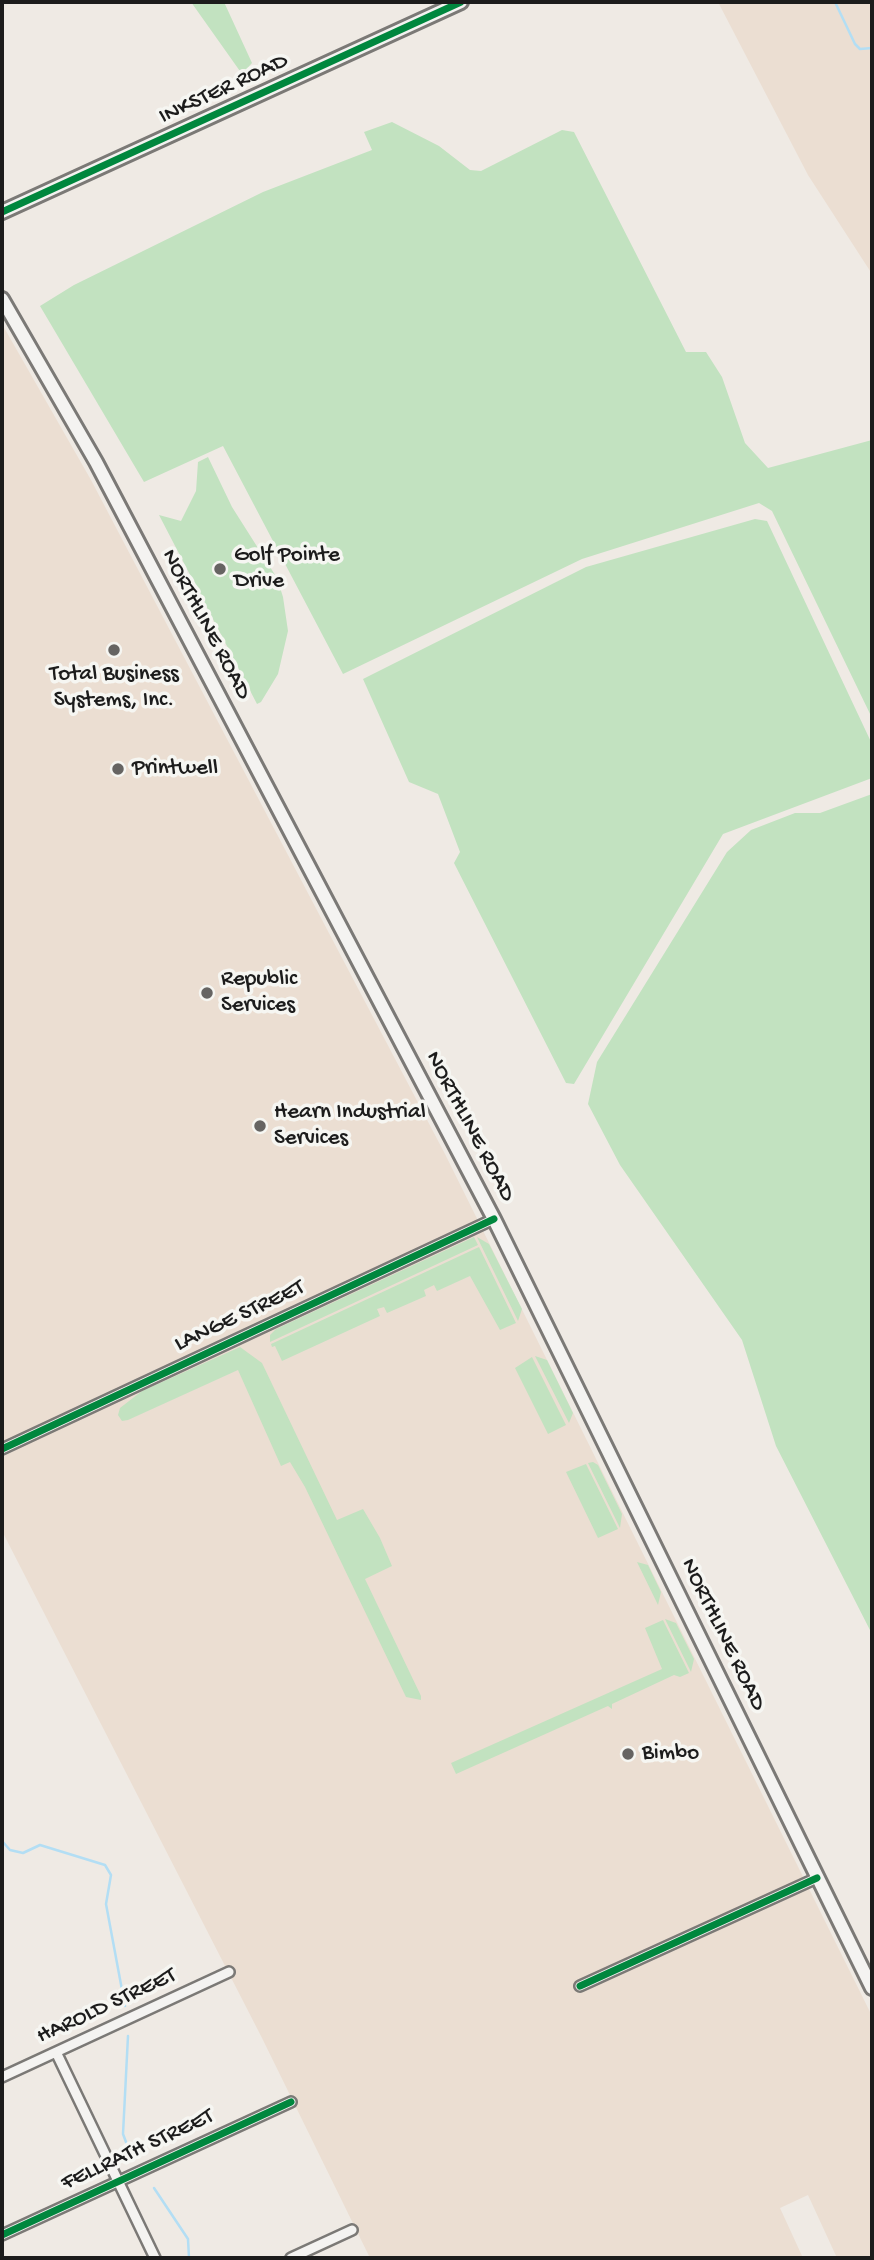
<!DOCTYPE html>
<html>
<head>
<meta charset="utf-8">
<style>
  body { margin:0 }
  #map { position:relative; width:874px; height:2260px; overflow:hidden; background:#efeae4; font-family:"Gochi Hand",sans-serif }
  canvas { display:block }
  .frame { position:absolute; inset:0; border:4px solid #1c1c1c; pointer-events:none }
</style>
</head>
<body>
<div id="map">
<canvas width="874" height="2260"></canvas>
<div class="frame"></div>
</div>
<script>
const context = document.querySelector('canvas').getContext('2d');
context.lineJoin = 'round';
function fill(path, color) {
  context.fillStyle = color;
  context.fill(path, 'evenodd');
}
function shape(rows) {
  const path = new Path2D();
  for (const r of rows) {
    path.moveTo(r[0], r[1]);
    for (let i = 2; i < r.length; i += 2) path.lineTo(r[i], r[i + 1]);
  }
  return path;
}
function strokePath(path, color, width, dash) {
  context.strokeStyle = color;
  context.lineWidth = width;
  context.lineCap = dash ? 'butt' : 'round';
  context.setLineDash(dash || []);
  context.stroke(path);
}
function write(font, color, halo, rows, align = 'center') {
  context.font = font + ' "Gochi Hand",sans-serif';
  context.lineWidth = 7;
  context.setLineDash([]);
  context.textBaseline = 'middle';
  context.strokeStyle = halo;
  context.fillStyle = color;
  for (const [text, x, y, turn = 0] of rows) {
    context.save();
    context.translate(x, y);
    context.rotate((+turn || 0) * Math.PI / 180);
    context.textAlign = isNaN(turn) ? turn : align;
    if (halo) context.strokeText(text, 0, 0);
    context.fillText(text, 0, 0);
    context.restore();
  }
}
fill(shape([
  [718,2,872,2,872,274,808,175],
  [2,324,91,480,445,1154,872,2016,872,2258,837,2258,808,2195,780,2208,803,2258,370,2258,262,2038,2,1531]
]), '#ebded2');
fill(shape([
  [191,2,224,2,252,63,242,74],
  [392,122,439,146,470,170,481,171,562,130,574,132,686,352,706,352,722,377,745,443,768,468,872,440,872,718,772,511,759,503,582,559,343,674,223,446,144,482,40,306,74,285,263,192,372,150,364,132],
  [208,457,232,507,277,578,283,597,288,631,278,674,261,702,257,704,159,515,181,521,196,491,198,462],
  [755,519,767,521,872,744,872,778,723,834,574,1084,566,1083,454,863,460,852,438,794,409,782,363,679,586,567],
  [872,794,872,1634,776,1446,742,1340,620,1165,588,1104,597,1062,727,852,751,830,795,813,820,813],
  [474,1237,478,1245,270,1342,270,1335,276,1329],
  [477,1237,489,1244,522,1309,518,1321],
  [479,1247,516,1323,500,1330,470,1276,437,1291,434,1285,424,1290,426,1296,387,1313,384,1307,377,1309,380,1316,282,1361,275,1346,272,1347,271,1344],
  [240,1347,262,1363,337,1520,363,1509,380,1538,392,1566,365,1579,421,1696,421,1700,406,1697,305,1487,290,1462,281,1466,238,1370,128,1420,122,1421,118,1415,120,1408,142,1391],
  [535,1356,547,1360,573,1413,569,1423],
  [532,1357,566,1425,548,1434,515,1368],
  [593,1462,598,1465,622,1514,620,1528,588,1463],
  [586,1464,618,1529,598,1538,566,1472],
  [637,1562,648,1565,661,1592,658,1605],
  [665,1619,676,1623,694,1659,691,1672],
  [663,1620,689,1673,680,1677,674,1675,612,1704,612,1709,608,1706,456,1774,451,1763,662,1669,645,1628]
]), '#c2e2c0');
strokePath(shape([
  [835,2,855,44,860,49,872,48],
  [2,1841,10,1850,23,1853,40,1845,105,1865,111,1875,106,1904,125,2006],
  [128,2036,123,2134,129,2150],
  [154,2188,188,2239,189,2258]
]), '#b3def4', 2.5);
const street = shape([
  [2,1449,494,1219],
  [580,1986,817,1878],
  [56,2052,155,2258],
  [2,2077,229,1972],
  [2,2235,291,2102],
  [291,2258,352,2230]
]);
const secondary = shape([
  [2,212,461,2],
  [2,299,96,462,494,1219,872,1988]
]);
strokePath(street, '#7b7976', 14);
strokePath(secondary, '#7b7976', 18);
strokePath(street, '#f4f3f1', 9);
strokePath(secondary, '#f4f3f1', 12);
strokePath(shape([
  [2,212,461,2],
  [2,1449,494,1219],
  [580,1986,817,1878],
  [2,2235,291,2102]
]), '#00873e', 7);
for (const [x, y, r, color] of [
  [220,569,7,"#666462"],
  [114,650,7,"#666462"],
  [118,769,7,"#666462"],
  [207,993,7,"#666462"],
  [260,1126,7,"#666462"],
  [628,1754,7,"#666462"]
]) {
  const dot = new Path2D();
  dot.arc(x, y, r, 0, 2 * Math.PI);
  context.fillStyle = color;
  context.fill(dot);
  strokePath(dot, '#f6f6f2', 2.5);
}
write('23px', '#1c1c1c', '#f6f6f2', [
  ["INKSTER ROAD",224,90,-25],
  ["NORTHLINE ROAD",205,625,62],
  ["NORTHLINE ROAD",469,1127,62],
  ["LANGE STREET",240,1317,-25],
  ["NORTHLINE ROAD",722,1635,64],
  ["HAROLD STREET",107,2007,-25],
  ["FELLRATH STREET",138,2151,-25]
]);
write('23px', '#1c1c1c', '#f6f6f2', [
  ["Golf Pointe",234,556],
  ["Drive",234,582],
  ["Total Business",114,675,"center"],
  ["Systems, Inc.",114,701,"center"],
  ["Printwell",132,769],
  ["Republic",221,980],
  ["Services",221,1006],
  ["Hearn Industrial",274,1113],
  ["Services",274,1139],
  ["Bimbo",642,1754]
], 'left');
</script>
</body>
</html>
